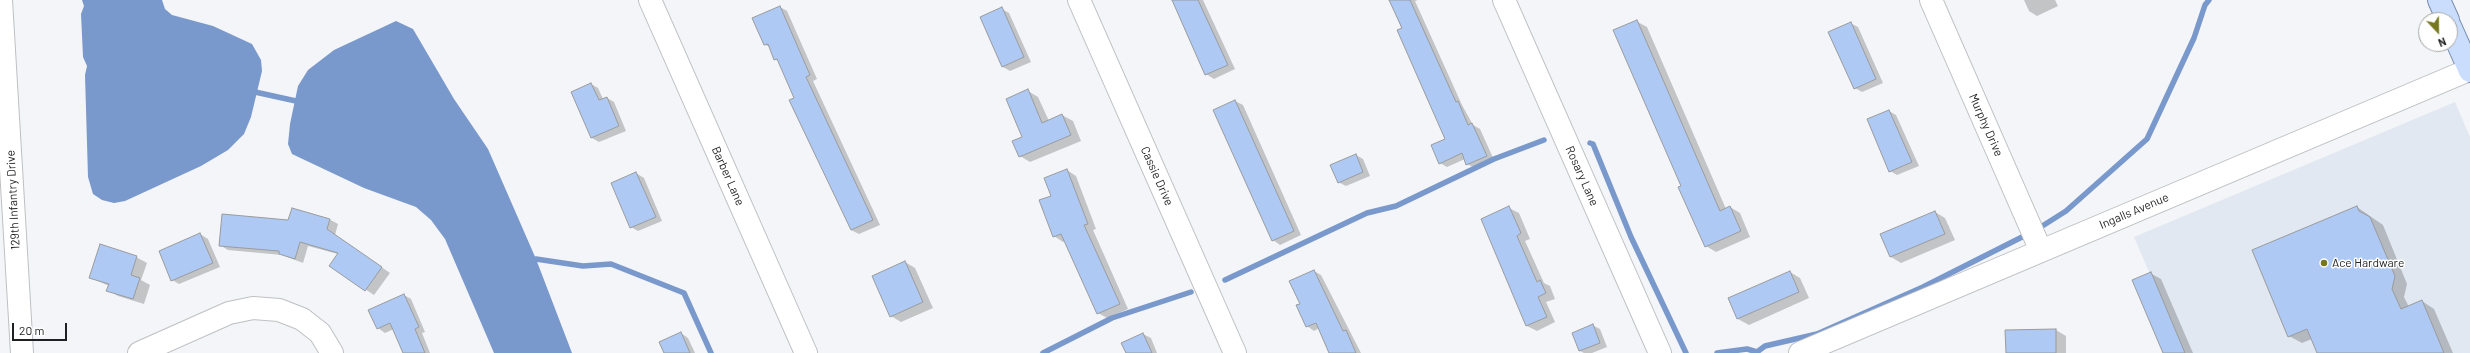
<!DOCTYPE html>
<html>
<head>
<meta charset="utf-8">
<style>
  body { margin:0 }
  #map { position:relative; width:2470px; height:353px; overflow:hidden; background:#f3f5f8; font-family:Barlow,sans-serif }
  canvas { display:block }
  .north { position:absolute; left:2418px; top:12px; width:40px; height:40px; box-sizing:border-box; background:#fff; border:1px solid #a5a6a6; border-radius:50%; rotate:158deg; font-size:11px; font-weight:700; line-height:16px; text-align:center; color:#1f2021 }
  .north::after { content:''; display:block; margin:auto; width:14px; height:18px; background:#76781f; clip-path:polygon(50% 0,100% 100%,50% 72%,0 100%) }
  .scale { position:absolute; left:12px; top:323px; width:55px; height:18px; box-sizing:border-box; border:2px solid #1f2021; border-top:0; padding-left:5px; font-size:12px; line-height:14px; white-space:nowrap; color:#1f2021; -webkit-text-stroke:3px #fff; paint-order:stroke }
</style>
</head>
<body>
<div id="map">
<canvas width="2470" height="353"></canvas>
<div class="north">N</div>
<div class="scale">20 m</div>
</div>
<script>
const context = document.querySelector('canvas').getContext('2d');
context.lineJoin = 'round';
function fill(path, color) {
  context.fillStyle = color;
  context.fill(path, 'evenodd');
}
function shape(rows) {
  const path = new Path2D();
  for (const r of rows) {
    path.moveTo(r[0], r[1]);
    for (let i = 2; i < r.length; i += 2) path.lineTo(r[i], r[i + 1]);
  }
  return path;
}
function strokePath(path, color, width, dash) {
  context.strokeStyle = color;
  context.lineWidth = width;
  context.lineCap = dash ? 'butt' : 'round';
  context.setLineDash(dash || []);
  context.stroke(path);
}
function write(font, color, halo, rows, align = 'center') {
  context.font = font + ' Barlow,sans-serif';
  context.lineWidth = 3;
  context.setLineDash([]);
  context.textBaseline = 'middle';
  context.strokeStyle = halo;
  context.fillStyle = color;
  for (const [text, x, y, turn = 0] of rows) {
    context.save();
    context.translate(x, y);
    context.rotate((+turn || 0) * Math.PI / 180);
    context.textAlign = isNaN(turn) ? turn : align;
    if (halo) context.strokeText(text, 0, 0);
    context.fillText(text, 0, 0);
    context.restore();
  }
}
fill(shape([
  [2455,102,2470,137,2470,353,2184,353,2134,237]
]), '#e2e8f1');
fill(shape([
  [82,0,162,0,165,9,172,15,213,26,252,44,261,60,262,71,251,117,244,134,228,150,201,166,125,201,114,203,102,200,93,194,88,177,85,75,87,66,83,57,81,14,84,6],
  [396,21,413,29,454,99,488,149,536,259,572,353,494,353,445,239,431,220,416,207,364,188,292,154,288,144,290,124,298,86,308,70,334,50]
]), '#7998cb');
fill(shape([
  [1173,0,1203,0,1235,69,1214,79,1206,74],
  [1390,0,1418,0,1415,1,1462,105,1473,125,1480,129,1494,160,1475,168,1467,164,1465,159,1447,167,1440,163,1446,139],
  [2024,0,2055,0,2058,6,2037,16,2029,11],
  [780,7,787,11,817,79,813,81,880,225,859,234,851,230,820,159,816,157,791,101,796,98,779,61,775,59,770,47,765,45],
  [1002,9,1009,13,1031,62,1010,71,1003,67,981,18],
  [1636,21,1647,27,1726,209,1730,207,1740,213,1750,237,1716,252,1706,246,1682,186],
  [1850,23,1858,27,1883,83,1862,92,1855,88],
  [591,84,598,88,603,99,607,98,614,102,626,131,599,142,592,138],
  [1028,91,1038,97,1049,121,1062,115,1073,121,1081,141,1030,162,1020,156],
  [1235,101,1243,105,1301,235,1280,245,1273,240],
  [1889,111,1896,115,1919,166,1897,175,1890,171],
  [1356,155,1363,159,1370,176,1346,186,1338,182],
  [1067,170,1076,176,1096,229,1093,230,1128,309,1107,318,1098,313,1066,241,1063,242,1054,236],
  [636,173,644,178,662,221,638,231,631,227],
  [2357,207,2383,225,2407,284,2404,297,2409,307,2422,301,2434,309,2453,353,2318,353,2312,339,2302,343,2289,336],
  [1509,208,1519,213,1530,239,1525,241,1544,283,1550,286,1555,299,1546,302,1555,322,1537,331,1527,326],
  [1935,212,1945,218,1955,240,1901,263,1891,257,1882,235],
  [329,219,338,224,335,235,390,273,374,295,330,266,338,254,308,246,303,263,282,255,228,250,220,245,289,221],
  [200,234,208,239,220,267,179,284,172,280],
  [136,257,147,263,141,280,150,285,144,304,118,296,108,290,109,286,91,278],
  [905,262,915,268,933,308,901,322,891,316],
  [1314,271,1321,275,1361,353,1330,353,1319,328,1314,331,1307,326,1301,304],
  [1790,272,1800,278,1809,298,1749,325,1738,319,1729,298],
  [2150,273,2161,279,2193,353,2164,353],
  [404,295,411,299,425,332,422,333,430,353,405,353,394,329,385,333,378,328],
  [1592,325,1600,329,1607,347,1592,353,1584,353,1580,351,1573,333],
  [2056,330,2066,336,2066,353,2007,353],
  [681,333,688,338,695,353,665,353],
  [1143,334,1151,338,1157,353,1127,353]
]), '#0003');
strokePath(shape([
  [255,92,296,101],
  [1590,143,1593,144,1631,237,1686,353],
  [2036,230,2066,211,2147,139,2194,38,2205,5,2209,0],
  [536,259,583,266,611,264,684,293,711,353],
  [1225,280,1367,213,1396,206,1494,159,1544,140],
  [1043,353,1112,318,1191,292],
  [1717,353,1747,349,1757,352,1765,346,1817,334,1923,287,2028,234]
]), '#7998cb', 5.5);
const building = shape([
  [1172,0,1198,0,1228,65,1205,75,1172,0],
  [1389,0,1410,0,1456,102,1458,101,1468,125,1472,123,1487,156,1466,165,1462,153,1439,164,1431,145,1445,139,1397,30,1402,28,1389,0],
  [780,6,810,75,806,77,873,220,851,230,789,100,794,98,777,59,774,60,768,44,764,45,752,18,780,6],
  [1002,7,1024,57,1002,67,980,17,1002,7],
  [1637,20,1720,211,1730,206,1741,231,1705,247,1678,187,1681,186,1613,30,1637,20],
  [1851,22,1876,79,1854,89,1828,32,1851,22],
  [591,83,599,100,607,97,619,126,591,138,571,92,591,83],
  [1028,89,1042,123,1062,114,1071,135,1019,157,1012,141,1022,137,1006,99,1028,89],
  [1235,100,1294,231,1272,241,1213,110,1235,100],
  [1889,110,1912,162,1889,172,1867,119,1889,110],
  [1356,154,1363,172,1338,183,1330,165,1356,154],
  [1067,169,1088,224,1084,225,1120,304,1097,314,1061,234,1053,237,1039,200,1051,196,1044,178,1067,169],
  [636,172,656,217,630,228,611,183,636,172],
  [1509,206,1521,233,1517,236,1537,282,1540,280,1546,293,1538,297,1547,317,1526,326,1481,219,1509,206],
  [2357,206,2359,211,2370,217,2395,276,2392,289,2401,309,2422,300,2444,353,2317,353,2307,329,2288,337,2252,250,2357,206],
  [292,208,330,219,327,229,382,267,365,291,329,266,338,253,300,242,295,259,279,254,279,251,219,246,222,214,288,220,292,208],
  [1935,211,1945,234,1890,257,1880,234,1935,211],
  [200,233,213,263,171,281,159,251,200,233],
  [100,244,137,256,131,275,140,278,133,299,106,291,109,284,89,278,100,244],
  [905,261,923,302,890,317,872,276,905,261],
  [1314,270,1343,331,1346,330,1356,353,1329,353,1316,323,1306,327,1296,305,1300,304,1289,281,1314,270],
  [1790,271,1799,292,1737,319,1728,298,1790,271],
  [2151,272,2185,353,2163,353,2132,280,2151,272],
  [404,294,419,327,415,329,425,353,403,353,390,323,377,329,368,310,404,294],
  [1593,324,1600,343,1579,351,1572,333,1593,324],
  [2056,329,2056,353,2006,353,2005,330,2056,329],
  [681,332,690,353,664,353,659,342,681,332],
  [1143,333,1152,353,1126,353,1121,343,1143,333]
]);
fill(building, '#afc9f5');
strokePath(building, '#999b9d', 1);
const minor = shape([
  [1,0,22,353],
  [650,0,806,353],
  [1079,0,1235,353],
  [1504,0,1660,353],
  [1931,0,2041,251],
  [139,353,229,313,253,308,279,310,302,319,320,333,332,353],
  [1800,353,2469,70]
]);
const major = shape([
  [2439,0,2448,20],
  [2450,26,2470,71]
]);
strokePath(minor, '#bec0c2', 24);
strokePath(major, '#778cae', 24);
strokePath(minor, '#fff', 22);
strokePath(major, '#caddfc', 22);
for (const [x, y, r, color] of [
  [2324,263,4,"#76781f"]
]) {
  const dot = new Path2D();
  dot.arc(x, y, r, 0, 2 * Math.PI);
  context.fillStyle = color;
  context.fill(dot);
  strokePath(dot, '#fff', 1.5);
}
write('12px', '#1f2021', '#fff', [
  ["Murphy Drive",1986,125,66],
  ["Barber Lane",728,176,66],
  ["Cassie Drive",1157,176,66],
  ["Rosary Lane",1582,176,66],
  ["129th Infantry Drive",13,200,-93],
  ["Ingalls Avenue",2134,211,-23]
]);
write('12px', '#1f2021', '#fff', [
  ["Ace Hardware",2332,263]
], 'left');
</script>
</body>
</html>
